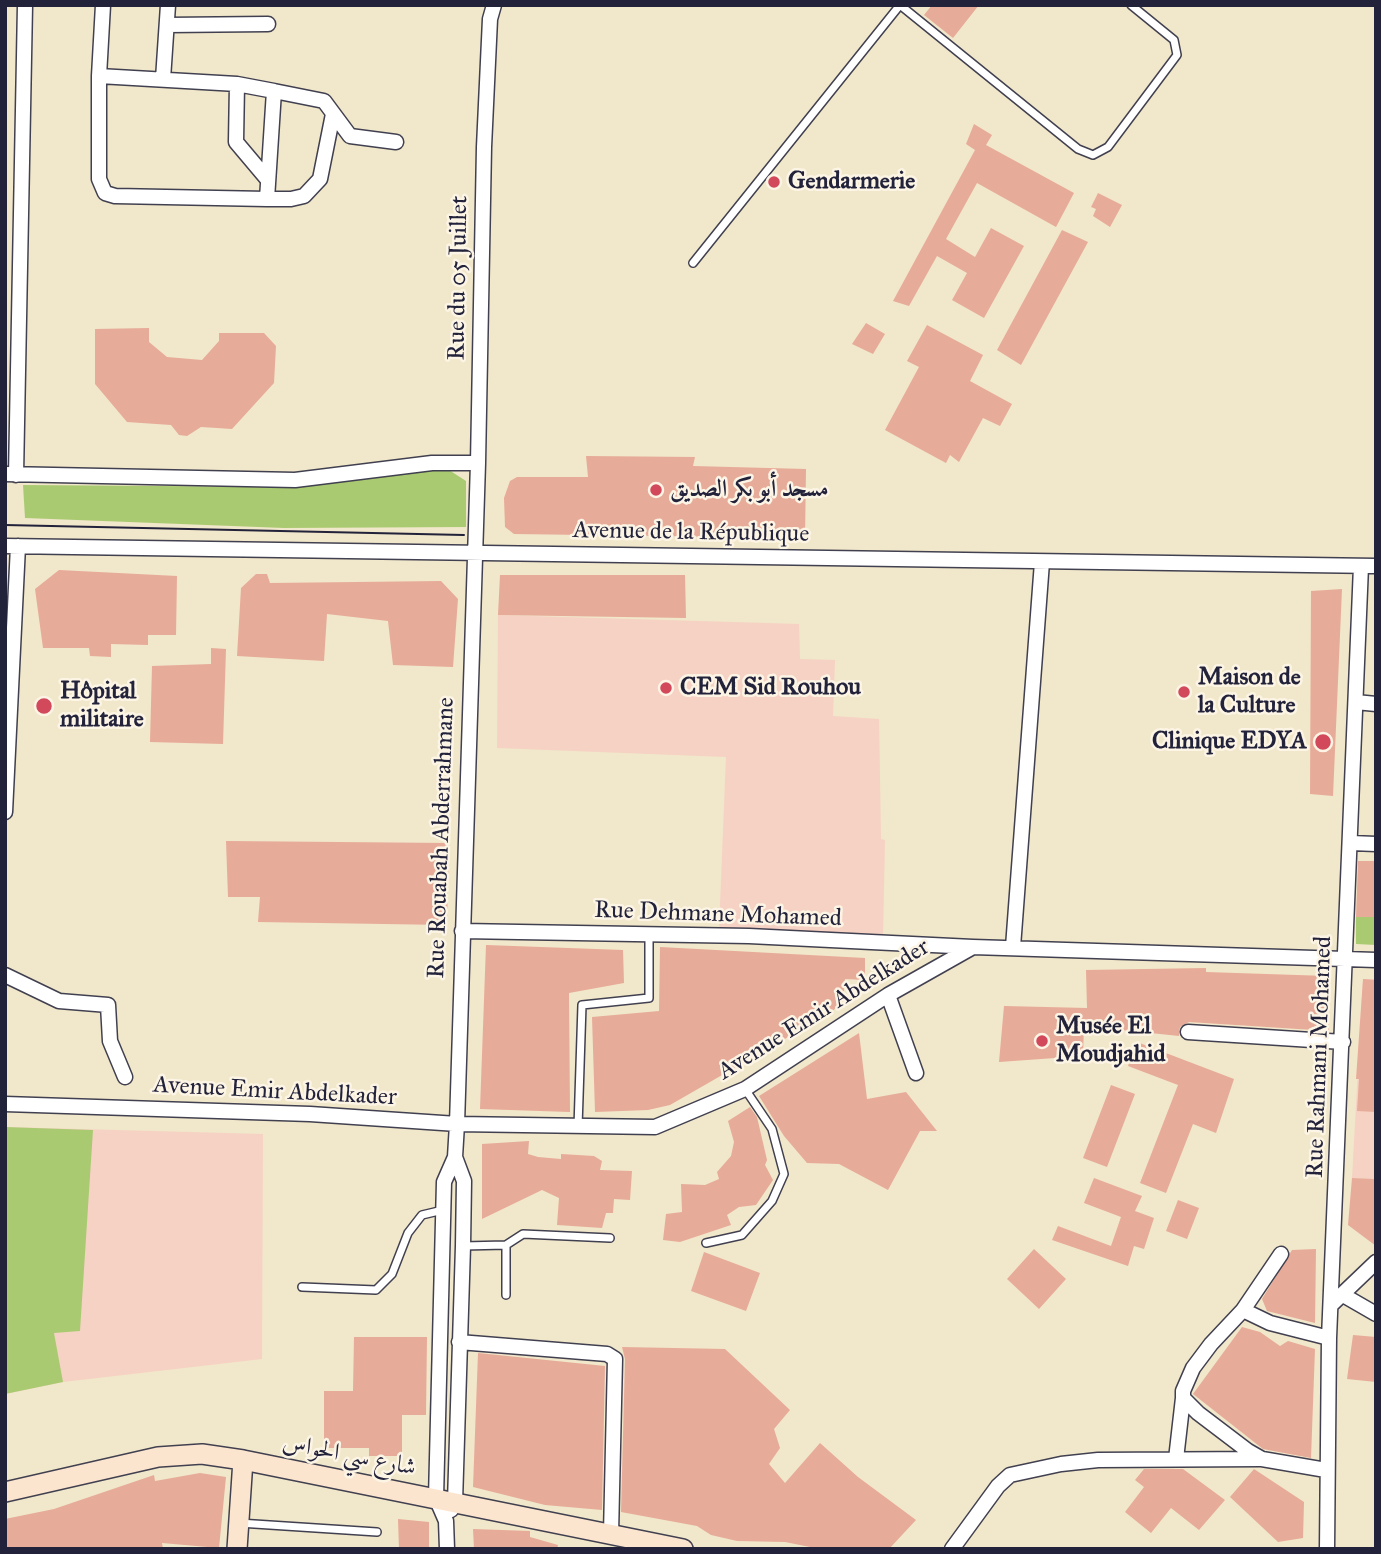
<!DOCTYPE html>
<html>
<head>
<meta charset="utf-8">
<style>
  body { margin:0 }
  #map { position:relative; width:1381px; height:1554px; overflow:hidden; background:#f1e7ca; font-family:"IM FELL Great Primer",serif }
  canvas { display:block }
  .frame { position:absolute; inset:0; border:7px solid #22223b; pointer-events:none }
</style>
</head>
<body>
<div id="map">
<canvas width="1381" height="1554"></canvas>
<div class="frame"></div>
</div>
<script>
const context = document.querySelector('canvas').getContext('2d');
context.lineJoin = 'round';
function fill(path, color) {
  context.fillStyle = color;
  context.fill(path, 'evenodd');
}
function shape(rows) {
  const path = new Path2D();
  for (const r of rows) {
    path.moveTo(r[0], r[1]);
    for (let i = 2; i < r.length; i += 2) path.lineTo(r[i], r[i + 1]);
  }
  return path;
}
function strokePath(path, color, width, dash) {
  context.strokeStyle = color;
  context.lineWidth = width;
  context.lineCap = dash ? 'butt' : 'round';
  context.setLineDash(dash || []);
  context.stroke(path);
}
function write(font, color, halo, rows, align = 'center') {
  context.font = font + ' "IM FELL Great Primer",Amiri,serif';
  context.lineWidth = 5;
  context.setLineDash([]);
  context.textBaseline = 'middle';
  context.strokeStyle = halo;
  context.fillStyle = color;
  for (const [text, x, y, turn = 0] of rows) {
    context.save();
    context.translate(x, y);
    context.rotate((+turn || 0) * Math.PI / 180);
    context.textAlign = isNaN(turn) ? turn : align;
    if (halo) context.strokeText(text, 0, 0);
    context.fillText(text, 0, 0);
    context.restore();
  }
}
fill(shape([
  [498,615,799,624,800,659,835,660,833,716,879,719,881,839,885,840,883,934,719,929,726,757,497,748],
  [1363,979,1376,979,1376,1179,1352,1178],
  [5,1127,263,1134,262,1359,63,1382,5,1394]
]), '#f6d2c4');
fill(shape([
  [436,469,449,470,466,481,466,527,284,528,25,518,23,485,296,487],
  [1356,917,1376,917,1376,945,1356,944],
  [5,1127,93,1130,80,1331,54,1333,63,1382,5,1394]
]), '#aaca72');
fill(shape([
  [932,5,979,5,953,38,924,15],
  [974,124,992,135,986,145,1074,193,1056,227,977,183,946,239,975,257,991,228,1024,246,984,318,952,300,967,273,937,256,909,306,893,301,975,150,966,144],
  [1098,193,1122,205,1110,227,1093,216,1096,209,1091,207],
  [1062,230,1088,242,1021,365,997,350],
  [866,323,885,334,873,354,852,344],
  [927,325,983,355,970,381,1012,404,1000,426,983,418,959,462,950,455,946,463,885,430,919,367,907,361],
  [149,328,149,342,167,357,202,360,219,341,219,333,264,333,276,346,274,383,232,429,201,427,187,436,179,435,171,425,127,422,95,384,95,329],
  [586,456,695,457,693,466,806,469,805,538,514,534,505,527,504,498,510,481,517,477,588,477],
  [59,570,177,576,176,635,148,635,148,645,111,644,111,657,90,656,89,648,43,648,35,589],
  [256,574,267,574,270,583,441,581,458,599,453,667,393,665,388,621,327,614,324,661,237,656,241,588],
  [500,575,685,575,686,618,498,615],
  [1342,589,1333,796,1310,794,1311,591],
  [211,648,226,649,223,744,150,742,152,666,211,664],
  [226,841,449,843,447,925,258,922,260,897,228,897],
  [1358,861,1376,861,1376,917,1356,917],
  [486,945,623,950,624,983,569,993,570,1112,480,1109],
  [660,947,865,958,865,980,845,979,843,1002,830,1013,670,1105,648,1110,595,1112,592,1017,659,1011],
  [1206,968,1206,972,1327,976,1329,1031,1189,1022,1180,1027,1179,1036,1084,1026,1083,1056,999,1062,1004,1006,1087,1008,1086,970],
  [1363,979,1376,980,1376,1112,1357,1111,1359,1079,1356,1079],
  [859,1033,867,1099,906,1092,937,1131,920,1131,888,1190,839,1164,807,1163,784,1136,759,1096],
  [1137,1042,1234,1079,1216,1133,1193,1124,1166,1193,1140,1183,1178,1085,1128,1066],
  [1111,1085,1135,1094,1107,1167,1083,1158],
  [750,1107,757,1117,767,1160,765,1165,773,1180,756,1205,739,1207,727,1215,731,1225,680,1242,663,1240,666,1214,682,1212,681,1184,705,1185,719,1179,717,1172,731,1156,734,1142,728,1121],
  [529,1141,528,1154,538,1157,561,1159,561,1154,594,1156,602,1161,600,1170,632,1171,630,1200,614,1199,613,1213,606,1213,602,1228,557,1225,559,1198,542,1190,482,1219,482,1144],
  [1094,1178,1142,1196,1135,1211,1154,1218,1144,1249,1134,1246,1128,1266,1052,1240,1058,1226,1111,1246,1121,1217,1084,1203],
  [1352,1178,1376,1179,1376,1246,1348,1225],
  [1178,1200,1199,1208,1187,1239,1166,1231],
  [1034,1249,1066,1279,1039,1309,1007,1279],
  [1316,1249,1315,1323,1267,1311,1262,1299,1292,1250],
  [704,1252,760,1273,746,1311,691,1291],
  [1242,1327,1260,1332,1280,1346,1288,1341,1315,1349,1311,1458,1263,1449,1193,1394],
  [1353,1335,1376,1337,1376,1382,1347,1379],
  [354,1337,427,1337,426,1415,402,1415,402,1456,369,1456,369,1448,324,1448,324,1391,353,1391],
  [622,1347,725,1349,790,1410,774,1429,780,1448,769,1464,785,1483,820,1443,858,1477,916,1520,889,1549,820,1549,785,1542,737,1541,711,1535,697,1526,621,1512,625,1359],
  [478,1353,605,1366,602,1510,545,1505,473,1487],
  [1144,1469,1183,1469,1225,1500,1199,1530,1171,1508,1151,1533,1125,1512,1144,1487,1135,1480],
  [1254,1469,1304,1502,1303,1538,1278,1542,1230,1497],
  [200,1473,226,1477,219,1548,162,1543,163,1549,5,1549,5,1519,54,1509,154,1475,155,1481],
  [398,1519,429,1522,429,1549,399,1549],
  [473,1529,530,1531,530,1537,558,1545,557,1549,474,1549]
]), '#e7ab99');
const lane = shape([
  [900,5,1078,149,1093,155,1108,147,1177,55,1174,40,1131,5],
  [693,263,900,5],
  [578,1127,582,1005,649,998,649,936],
  [706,1243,742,1235,772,1201,784,1174,772,1129,745,1089],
  [506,1245,506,1295],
  [463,1246,506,1245,523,1234,610,1238],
  [302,1287,376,1290,392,1274,408,1233,422,1215,443,1210],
  [239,1523,377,1532]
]);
const street = shape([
  [167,25,268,24],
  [99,76,103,5],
  [163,79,168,5],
  [237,84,236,142,268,180],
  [274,91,324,101,350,136,396,142],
  [267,199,274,91,237,84,99,76,99,179,105,193,115,196,267,199,291,199,304,196,320,179,333,114],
  [5,474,295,480,432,463,478,463],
  [16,475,25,5],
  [5,546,1376,566],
  [1356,702,1376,704],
  [5,812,18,546],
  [1351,843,1376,844],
  [462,931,749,936,973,947,1376,960],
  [1013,947,1042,562],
  [5,975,59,1001,108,1005,110,1041,125,1077],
  [888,995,916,1073],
  [1188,1032,1343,1042],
  [5,1104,310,1114,457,1124,655,1127,745,1089,888,995,973,947],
  [1343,1295,1376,1314],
  [1331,1305,1376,1262],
  [1243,1310,1281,1254],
  [459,1342,607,1354,615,1359,611,1534],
  [1176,1459,1183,1398],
  [1326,1470,1262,1459,1248,1451,1198,1413,1183,1398,1183,1391,1193,1368,1211,1344,1243,1310,1270,1323,1329,1338],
  [451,1510,455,1502,463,1246,464,1181,455,1157],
  [447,1549,446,1521,436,1498,444,1182,455,1157,457,1124,478,463,484,147,490,19,494,5],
  [952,1549,998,1486,1010,1475,1061,1464,1098,1460,1260,1459],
  [1327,1549,1329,1338,1361,566]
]);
const secondary = shape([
  [5,1492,158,1457,202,1454,243,1460,683,1549],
  [237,1549,243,1460]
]);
strokePath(lane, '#414050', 10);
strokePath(street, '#414050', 17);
strokePath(secondary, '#414050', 22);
strokePath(lane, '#fff', 7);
strokePath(street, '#fff', 14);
strokePath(secondary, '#fce5cf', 19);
strokePath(shape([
  [5,525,464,535]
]), '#22223b', 2);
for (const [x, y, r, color] of [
  [774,182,7,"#d1495b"],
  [656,490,7,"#d1495b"],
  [666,688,7,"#d1495b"],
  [1184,692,7,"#d1495b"],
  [44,706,9,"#d1495b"],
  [1323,742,9,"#d1495b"],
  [1042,1041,7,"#d1495b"]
]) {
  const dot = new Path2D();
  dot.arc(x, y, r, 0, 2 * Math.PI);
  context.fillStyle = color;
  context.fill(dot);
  strokePath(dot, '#fcf5e5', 2.5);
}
write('bold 24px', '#22223b', '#fcf5e5', [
  ["Gendarmerie",788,182],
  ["مسجد أبو بكر الصديق",670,490],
  ["Maison de",1198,678],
  ["la Culture",1198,706],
  ["CEM Sid Rouhou",680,688],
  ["Hôpital",60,692],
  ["militaire",60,720],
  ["Clinique EDYA",1307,742,"right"],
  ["Musée El",1056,1027],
  ["Moudjahid",1056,1055]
], 'left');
write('24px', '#22223b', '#fcf5e5', [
  ["Rue du 05 Juillet",459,278,-89],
  ["Avenue de la République",691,533,1],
  ["Rue Rouabah Abderrahmane",442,838,-88],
  ["Rue Dehmane Mohamed",718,915,2],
  ["Avenue Emir Abdelkader",824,1010,-32],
  ["Rue Rahmani Mohamed",1320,1057,-88],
  ["Avenue Emir Abdelkader",275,1092,3],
  ["شارع سي الحواس",349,1456,11]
]);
</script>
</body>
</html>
